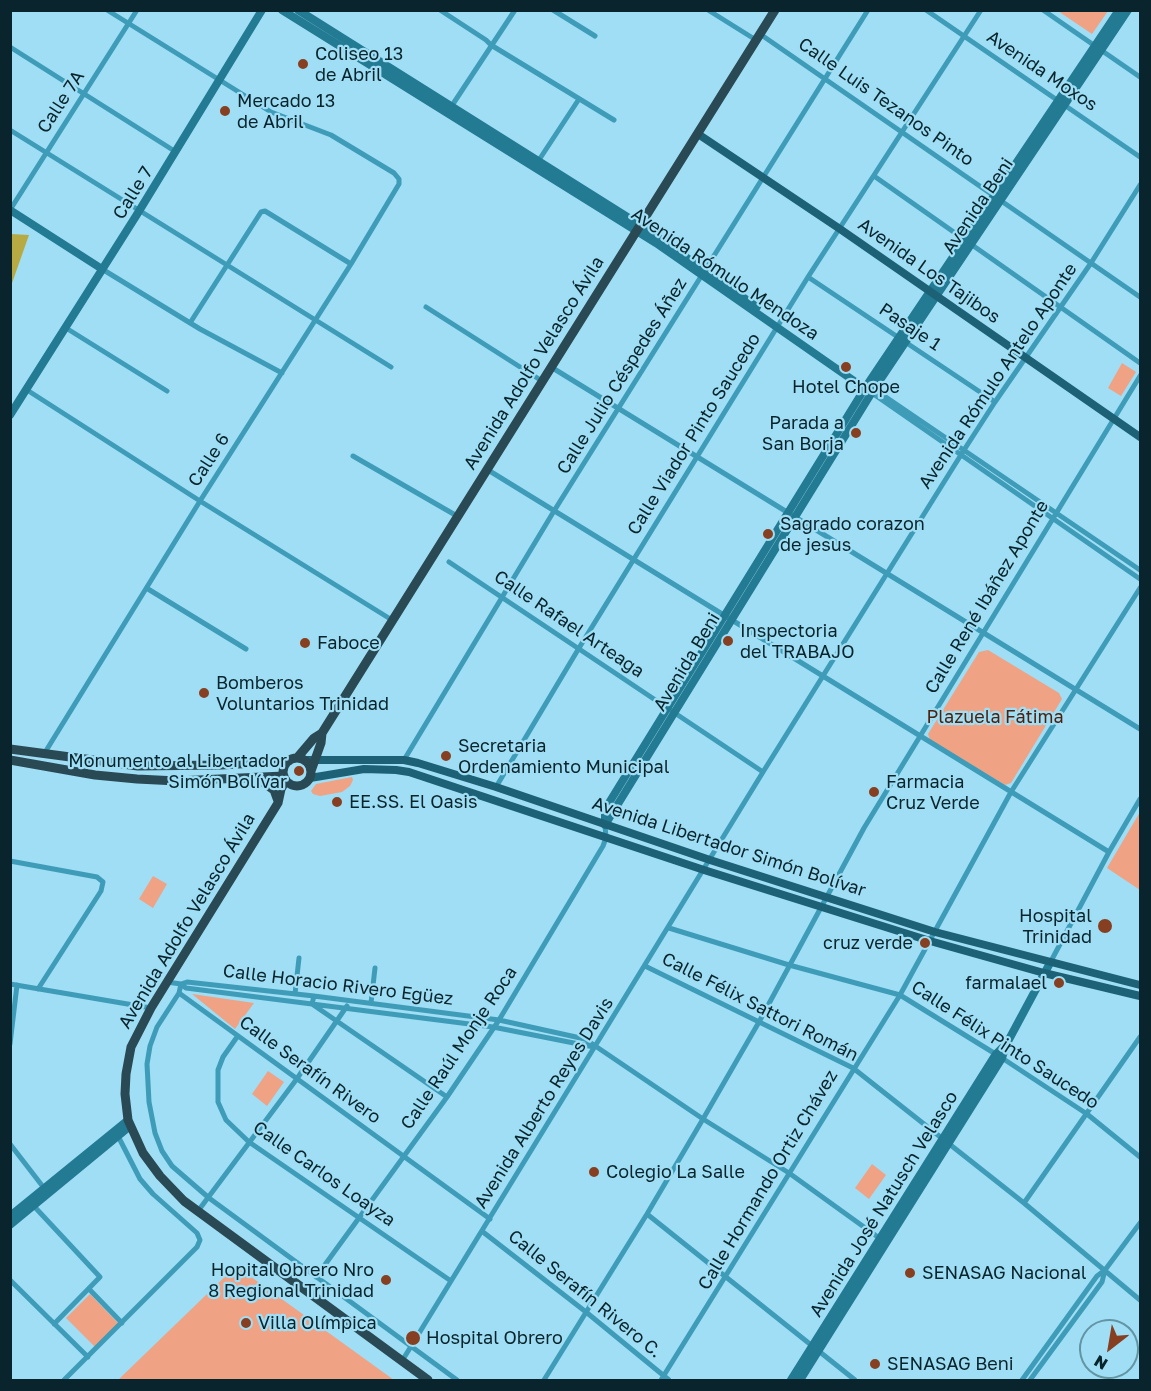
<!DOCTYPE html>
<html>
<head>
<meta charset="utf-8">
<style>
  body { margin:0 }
  #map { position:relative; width:1151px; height:1391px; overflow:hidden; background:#9fdef4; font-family:"Golos Text",sans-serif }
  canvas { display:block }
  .frame { position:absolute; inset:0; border:12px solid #09242c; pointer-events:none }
  .north { position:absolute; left:1079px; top:1319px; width:60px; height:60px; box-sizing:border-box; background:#9fdef4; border:2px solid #6394a4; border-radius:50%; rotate:211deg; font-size:16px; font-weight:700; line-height:24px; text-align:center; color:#09242c }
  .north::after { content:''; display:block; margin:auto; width:21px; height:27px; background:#873f21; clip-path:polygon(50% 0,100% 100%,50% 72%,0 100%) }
</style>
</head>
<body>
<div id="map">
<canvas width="1151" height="1391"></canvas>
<div class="frame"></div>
<div class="north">N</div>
</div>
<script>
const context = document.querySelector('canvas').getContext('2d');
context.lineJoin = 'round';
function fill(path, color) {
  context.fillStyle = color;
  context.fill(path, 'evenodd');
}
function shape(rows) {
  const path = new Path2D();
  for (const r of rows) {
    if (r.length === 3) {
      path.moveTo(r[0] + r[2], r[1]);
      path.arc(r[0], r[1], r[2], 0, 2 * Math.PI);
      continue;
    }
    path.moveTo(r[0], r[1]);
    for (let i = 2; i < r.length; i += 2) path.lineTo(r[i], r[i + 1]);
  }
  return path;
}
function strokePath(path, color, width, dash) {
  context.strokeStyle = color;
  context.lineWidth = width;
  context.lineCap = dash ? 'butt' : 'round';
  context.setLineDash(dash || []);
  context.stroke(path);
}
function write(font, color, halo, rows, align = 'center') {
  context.font = font + ' "Golos Text",sans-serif';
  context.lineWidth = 4.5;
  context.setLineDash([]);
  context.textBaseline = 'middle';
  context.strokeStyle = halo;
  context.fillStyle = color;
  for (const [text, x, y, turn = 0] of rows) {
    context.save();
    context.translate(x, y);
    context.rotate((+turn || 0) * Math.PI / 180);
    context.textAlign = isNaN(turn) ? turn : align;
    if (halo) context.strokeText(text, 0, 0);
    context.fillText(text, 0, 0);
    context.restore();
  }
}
fill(shape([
  [1058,11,1108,11,1092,34],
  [1122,363,1136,372,1121,396,1108,388],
  [988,650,1059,693,1062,699,1011,783,1005,785,930,740,928,734,979,652],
  [352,777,353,780,350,786,342,792,320,796,313,794,311,791,316,784],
  [1140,812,1140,890,1107,868],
  [153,876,167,884,153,908,139,899],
  [192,994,254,1003,235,1029],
  [268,1071,284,1082,267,1106,252,1094],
  [872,1164,886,1175,869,1199,855,1188],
  [236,1266,394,1380,118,1380],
  [90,1294,119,1324,95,1347,66,1318]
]), '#f0a284');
fill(shape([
  [11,234,29,235,11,286,10,234]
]), '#b8aa42');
strokePath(shape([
  [440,10,486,40,491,45,614,120],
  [553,10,595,36],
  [708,10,756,40],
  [926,10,1140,157],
  [1043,10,1140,77],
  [760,34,1140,297],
  [10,47,176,152],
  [451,107,515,10],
  [10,130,391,367],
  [537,163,579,99],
  [874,176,1140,363],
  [10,210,137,10],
  [102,269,200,329,282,373],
  [808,277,995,402],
  [426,307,542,381],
  [190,323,261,212,265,211,351,264],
  [66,328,167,391],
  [551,367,1140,729],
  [874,389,1140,570],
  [27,390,200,501,392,620],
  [872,393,1140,579],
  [353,456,457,516],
  [488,470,1109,852],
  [449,562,763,772],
  [148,589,246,649],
  [44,754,200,501,351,264,399,184,399,179,394,173,331,135,271,112,107,10],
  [404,760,554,511,868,10],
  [496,787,579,648,808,277,981,10],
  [10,861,97,877,103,882,101,891,38,989],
  [669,928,789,965,900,995,1002,1058,1087,1114,1140,1157],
  [1050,963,1109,852,1140,799],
  [645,966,853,1068,1024,1203,1140,1300],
  [167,982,181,984,186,988,493,1027,594,1047],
  [10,984,151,1008],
  [181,984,187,982,314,996,499,1020,585,1039,703,1119,789,1173,882,1240],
  [181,984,179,993,490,1219],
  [179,993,157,1027,150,1046,147,1064,149,1102,155,1133,162,1151,172,1166,209,1198,457,1380],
  [295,994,299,958],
  [314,996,312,1004,447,1097],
  [371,1003,375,968],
  [237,1037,223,1057,218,1070,218,1102,226,1120,249,1142,451,1281],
  [10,1044,17,985],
  [10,1144,44,1188],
  [31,1203,100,1277,54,1324],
  [1024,1203,1140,1037],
  [198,1211,296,1080,347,1006],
  [647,1214,855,1380],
  [483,1232,586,1312,669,1380],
  [316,1277,447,1097,499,1020,603,846,606,838,605,825],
  [10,1280,88,1357],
  [89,1289,122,1323],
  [402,1361,763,772,964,450,995,402,1091,263,1140,185],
  [64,1380,197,1247,200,1240,197,1233,153,1194,140,1179,118,1136],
  [544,1380,647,1214,703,1119,759,1022,864,828,1140,376],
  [661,1380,900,995,1011,792,1140,588],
  [1022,1380,1097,1276,1105,1270,1140,1223],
  [1030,1380,1102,1282,1105,1270]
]), '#3e9cb9', 5);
strokePath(shape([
  [282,10,656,243,867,390],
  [298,10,640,225,757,307],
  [10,210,102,269],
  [10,415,136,216,262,10],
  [605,824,605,815,607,806,865,388,1119,10],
  [605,825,874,389,1128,10],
  [10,1216,128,1120],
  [10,1225,129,1127],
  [791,1380,996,1054,1004,1046],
  [800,1380,1002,1058,1006,1045,1050,963]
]), '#237a93', 8);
strokePath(shape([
  [698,134,840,229,1140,437],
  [305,760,404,760,418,763,496,787,710,860,935,932,1140,985],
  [310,778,364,769,396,770,409,772,704,870,930,941,1044,973,1140,996]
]), '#1c6175', 8);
strokePath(shape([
  [10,749,138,766,221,765,289,761],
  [297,758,314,738,322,733,775,10],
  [297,772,14],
  [10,760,95,775,137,779,177,781,284,776],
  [311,771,321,743,322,733],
  [259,779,274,790,278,801],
  [286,780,281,789,278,803,151,1008,131,1047,126,1074,125,1094,128,1120,143,1153,160,1176,184,1201,428,1380]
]), '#294a55', 9);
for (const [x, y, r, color] of [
  [303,64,6,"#873f21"],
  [225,111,6,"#873f21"],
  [846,367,6,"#873f21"],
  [856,433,6,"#873f21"],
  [768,534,6,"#873f21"],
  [728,641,6,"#873f21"],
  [305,643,6,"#873f21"],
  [204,693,6,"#873f21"],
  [446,756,6,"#873f21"],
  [299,771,6,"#873f21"],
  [874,792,6,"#873f21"],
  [337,802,6,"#873f21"],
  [1105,926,8,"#873f21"],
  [925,943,6,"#873f21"],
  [1059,983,6,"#873f21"],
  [594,1172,6,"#873f21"],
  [910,1273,6,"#873f21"],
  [386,1280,6,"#873f21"],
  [246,1323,6,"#873f21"],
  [413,1338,8,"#873f21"],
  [875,1364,6,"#873f21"]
]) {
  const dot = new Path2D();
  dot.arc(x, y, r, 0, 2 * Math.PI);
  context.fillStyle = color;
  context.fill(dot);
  strokePath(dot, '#9fdef4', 2);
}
write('18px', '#09242c', '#9fdef4', [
  ["Coliseo 13",315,54],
  ["de Abril",315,75],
  ["Mercado 13",237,101],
  ["de Abril",237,122],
  ["Hotel Chope",846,387,"center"],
  ["Parada a",844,423,"right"],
  ["San Borja",844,444,"right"],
  ["Sagrado corazon",780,524],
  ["de jesus",780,545],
  ["Inspectoria",740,631],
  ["del TRABAJO",740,652],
  ["Faboce",317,643],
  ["Bomberos",216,683],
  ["Voluntarios Trinidad",216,704],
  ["Secretaria",458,746],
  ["Ordenamiento Municipal",458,767],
  ["Monumento al Libertador",287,761,"right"],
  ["Simón Bolívar",287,782,"right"],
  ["Farmacia",886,782],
  ["Cruz Verde",886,803],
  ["EE.SS. El Oasis",349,802],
  ["Hospital",1092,916,"right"],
  ["Trinidad",1092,937,"right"],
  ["cruz verde",913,943,"right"],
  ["farmalael",1047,983,"right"],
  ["Colegio La Salle",606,1172],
  ["Hopital Obrero Nro",374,1270,"right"],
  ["8 Regional Trinidad",374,1291,"right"],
  ["SENASAG Nacional",922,1273],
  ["Villa Olímpica",258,1323],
  ["Hospital Obrero",426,1338],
  ["SENASAG Beni",887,1364]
], 'left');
write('18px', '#09242c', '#9fdef4', [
  ["Avenida Moxos",1042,71,34],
  ["Calle 7A",61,102,-57],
  ["Calle Luis Tezanos Pinto",886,102,35],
  ["Calle 7",133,193,-58],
  ["Avenida Beni",978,206,-56],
  ["Avenida Los Tajibos",929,271,35],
  ["Avenida Rómulo Mendoza",725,274,34],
  ["Pasaje 1",910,327,34],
  ["Avenida Adolfo Velasco Ávila",534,363,-58],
  ["Calle Julio Céspedes Áñez",622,376,-58],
  ["Avenida Rómulo Antelo Aponte",998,376,-56],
  ["Calle Viador Pinto Saucedo",694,434,-58],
  ["Calle 6",209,460,-57],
  ["Calle René Ibáñez Aponte",987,597,-59],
  ["Calle Rafael Arteaga",569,624,34],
  ["Avenida Beni",687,662,-59],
  ["Avenida Libertador Simón Bolívar",729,847,18],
  ["Avenida Adolfo Velasco Ávila",187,921,-59],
  ["Calle Horacio Rivero Egüez",338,985,7],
  ["Calle Félix Sattori Román",760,1007,27],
  ["Calle Félix Pinto Saucedo",1005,1045,33],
  ["Calle Raúl Monje Roca",459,1048,-56],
  ["Calle Serafín Rivero",310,1070,36],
  ["Avenida Alberto Reyes Davis",544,1103,-58],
  ["Calle Carlos Loayza",324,1174,35],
  ["Calle Hormando Ortiz Chávez",768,1180,-59],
  ["Avenida José Natusch Velasco",884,1204,-58],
  ["Calle Serafín Rivero C.",585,1294,39]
]);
write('18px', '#4e210e', '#9fdef4', [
  ["Plazuela Fátima",995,717]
]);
</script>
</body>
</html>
